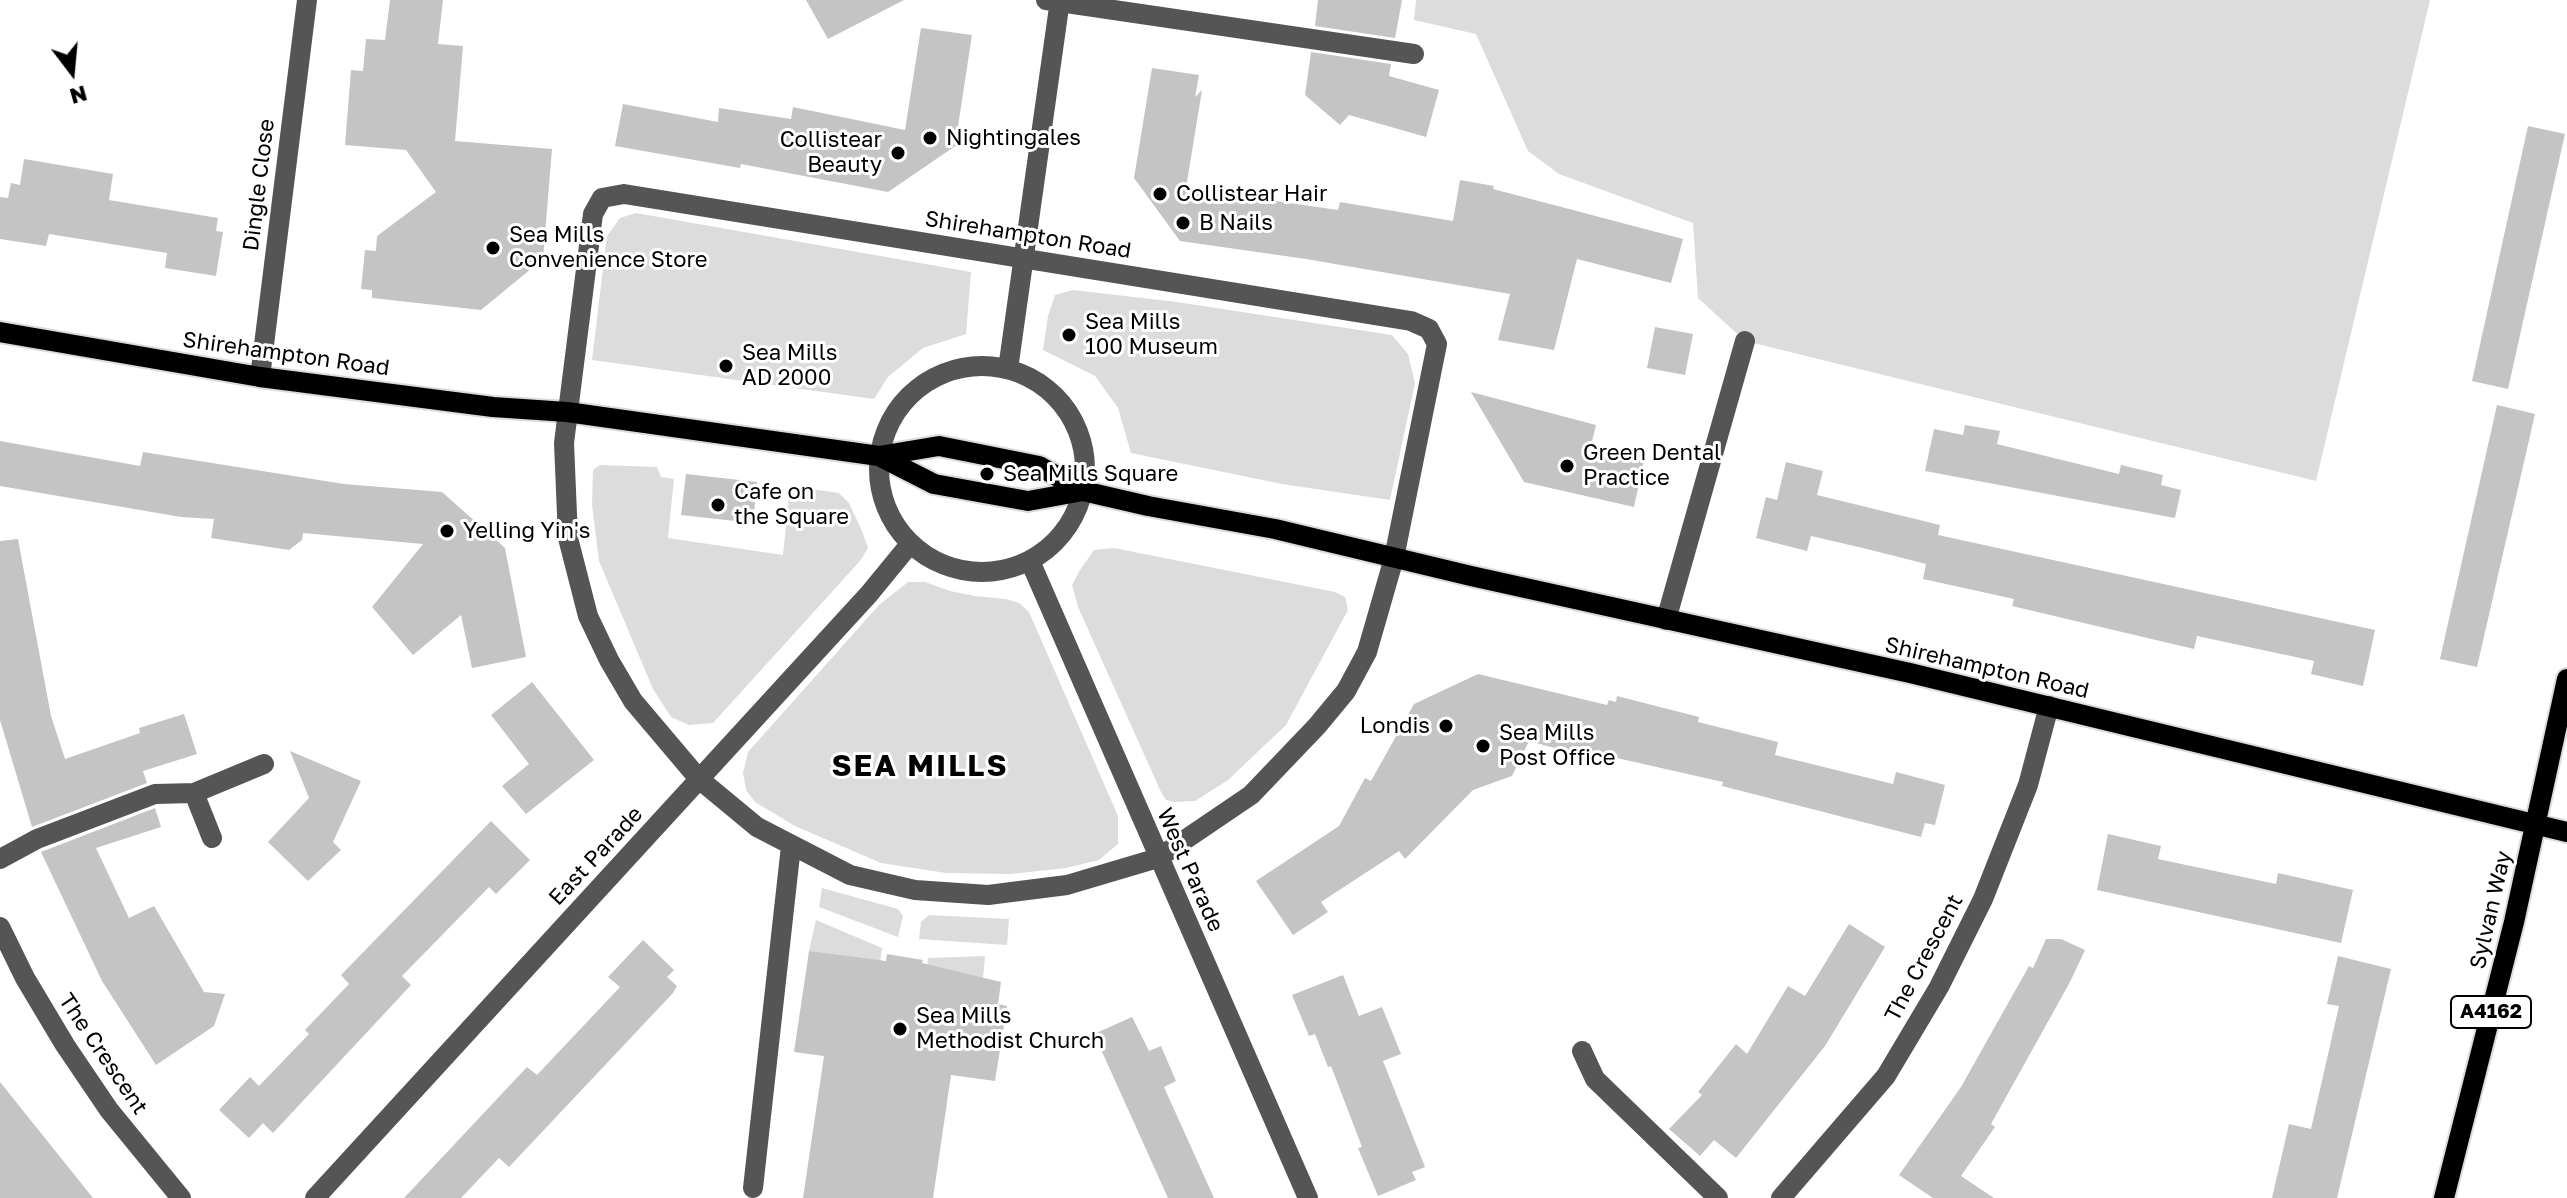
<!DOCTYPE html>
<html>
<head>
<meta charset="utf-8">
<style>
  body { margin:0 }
  #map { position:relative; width:2567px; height:1198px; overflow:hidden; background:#fff; font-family:"Golos Text",sans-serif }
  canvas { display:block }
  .north { position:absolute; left:32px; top:32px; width:80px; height:80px; -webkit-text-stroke:6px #fff; paint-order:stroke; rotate:164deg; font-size:22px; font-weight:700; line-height:32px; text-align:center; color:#000 }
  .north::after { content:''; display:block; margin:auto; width:28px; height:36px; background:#000; clip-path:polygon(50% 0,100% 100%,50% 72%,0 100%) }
</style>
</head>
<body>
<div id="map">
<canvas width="2567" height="1198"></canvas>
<div class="north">N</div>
</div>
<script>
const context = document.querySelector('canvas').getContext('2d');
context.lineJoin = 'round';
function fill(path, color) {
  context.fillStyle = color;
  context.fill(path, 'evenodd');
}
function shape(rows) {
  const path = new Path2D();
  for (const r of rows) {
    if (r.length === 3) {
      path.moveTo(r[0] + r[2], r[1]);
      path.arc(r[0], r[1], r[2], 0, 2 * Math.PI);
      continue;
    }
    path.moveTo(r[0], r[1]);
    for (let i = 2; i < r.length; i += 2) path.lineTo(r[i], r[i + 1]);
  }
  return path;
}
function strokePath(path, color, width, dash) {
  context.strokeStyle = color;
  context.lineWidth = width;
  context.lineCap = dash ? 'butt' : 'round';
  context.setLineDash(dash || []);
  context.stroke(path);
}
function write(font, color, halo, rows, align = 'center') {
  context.font = font + ' "Golos Text",sans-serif';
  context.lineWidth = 6;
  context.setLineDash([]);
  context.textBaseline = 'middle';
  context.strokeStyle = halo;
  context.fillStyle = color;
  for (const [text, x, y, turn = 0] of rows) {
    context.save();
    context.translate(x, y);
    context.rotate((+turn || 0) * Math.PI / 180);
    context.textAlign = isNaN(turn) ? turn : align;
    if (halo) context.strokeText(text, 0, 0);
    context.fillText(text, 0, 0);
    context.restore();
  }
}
fill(shape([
  [1416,0,2430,0,2316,481,1745,341,1698,298,1693,223,1559,174,1528,151,1476,34,1414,20],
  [636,213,971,272,966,334,923,348,888,377,874,399,592,360,607,236,620,218],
  [1073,290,1177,302,1392,335,1408,354,1415,383,1390,500,1282,484,1131,453,1118,408,1095,376,1043,350,1048,316,1055,295],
  [600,465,657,467,661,477,674,479,668,538,783,555,790,486,839,493,849,503,862,531,868,548,860,561,713,723,689,725,671,717,653,689,599,561,592,505,593,470],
  [1114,548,1335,592,1345,597,1348,610,1286,725,1228,780,1195,801,1173,802,1166,800,1161,792,1078,607,1072,585,1080,570,1094,550],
  [908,582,925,582,950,591,975,596,1006,599,1019,603,1029,612,1118,816,1118,844,1099,860,1066,868,1011,874,946,873,881,863,795,826,755,802,746,790,743,773,748,752,879,605],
  [822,888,898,909,903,916,898,937,819,907],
  [929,915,1009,919,1007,945,919,939,921,922],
  [816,920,882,948,879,970,829,954,809,951],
  [985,956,983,980,926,980,928,958]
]), '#dcdcdc');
fill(shape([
  [390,0,443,0,438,44,463,46,455,141,552,149,543,259,481,310,372,298,372,290,361,289,365,250,376,251,377,236,436,192,406,150,345,145,351,70,363,71,366,39,385,40],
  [806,0,904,0,828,39],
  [1318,0,1402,0,1395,38,1315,26],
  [921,28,972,35,957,133,970,136,888,192,741,164,740,168,615,146,623,104,718,122,719,108,791,119,793,107,905,130],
  [1311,52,1391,64,1389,76,1439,90,1426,137,1349,115,1340,125,1305,95],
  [1152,68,1199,75,1195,97,1202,90,1186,188,1338,210,1340,202,1453,221,1460,180,1494,186,1493,189,1683,239,1671,283,1577,259,1554,350,1498,340,1510,294,1306,259,1180,241,1134,178],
  [2528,126,2565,134,2508,389,2472,381],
  [24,159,113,174,109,200,218,218,216,231,223,232,216,276,165,268,167,253,49,234,46,246,0,239,0,197,8,198,11,183,20,185],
  [1655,327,1693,334,1685,375,1647,368],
  [1471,392,1596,425,1591,445,1645,456,1634,507,1524,482],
  [2497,405,2535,414,2477,667,2440,659],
  [1965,425,2000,431,1997,444,2119,474,2121,465,2163,475,2161,485,2181,490,2175,518,1925,471,1934,429,1963,435],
  [0,441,140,466,143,452,344,484,442,492,505,548,526,657,472,668,461,615,413,655,372,607,423,544,303,533,302,540,289,550,211,538,214,519,181,517,0,486],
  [1786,462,1823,471,1817,495,1940,525,1938,535,2375,630,2363,686,2311,674,2314,661,2197,636,2194,649,2012,606,2014,599,1923,579,1926,564,1867,549,1811,536,1807,551,1756,538,1766,497,1777,500],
  [686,474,757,482,753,523,681,515],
  [18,539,51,716,65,759,140,733,139,728,184,714,197,754,143,771,147,783,32,827,0,720,0,541],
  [1478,674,1607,705,1609,700,1616,702,1617,696,1699,717,1698,722,1778,742,1775,755,1893,784,1896,772,1945,785,1935,825,1925,823,1921,837,1722,786,1723,782,1577,749,1576,754,1529,741,1512,776,1473,790,1405,859,1399,851,1321,902,1328,912,1293,935,1256,881,1339,826,1365,778,1371,781,1414,704],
  [532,682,594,760,526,814,502,786,529,764,491,715],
  [290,751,361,781,333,842,341,850,308,881,268,842,309,798],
  [155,808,161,827,96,848,129,918,154,906,204,992,225,994,214,1026,156,1065,102,981,41,852],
  [491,821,530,860,496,894,489,887,402,976,411,985,273,1133,263,1123,249,1138,219,1110,250,1077,259,1086,309,1034,305,1030,349,984,341,975],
  [2108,834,2161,846,2158,859,2276,884,2278,873,2353,890,2341,943,2097,890],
  [1849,924,1885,947,1825,1046,1736,1158,1714,1140,1700,1156,1669,1129,1702,1095,1698,1092,1736,1044,1747,1054,1788,986,1805,996],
  [2046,939,2061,939,2085,950,2070,982,1991,1124,1995,1127,1961,1176,1994,1198,1933,1198,1899,1175,1961,1087,2029,966,2033,968],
  [643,940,674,970,667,977,677,986,673,993,509,1167,499,1158,461,1198,404,1198,527,1067,537,1075,620,987,608,977],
  [809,951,886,961,887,954,923,960,922,963,1001,982,998,1004,1007,1006,995,1081,951,1075,933,1198,803,1198,824,1056,794,1052],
  [2338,956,2391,969,2337,1198,2272,1198,2289,1124,2311,1129,2339,1006,2327,1004],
  [1343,975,1359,1016,1382,1007,1401,1054,1383,1061,1425,1167,1412,1172,1416,1180,1378,1196,1358,1148,1362,1147,1331,1066,1328,1067,1315,1034,1309,1036,1292,995],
  [1132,1017,1149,1051,1161,1046,1176,1081,1164,1087,1214,1198,1168,1198,1094,1034],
  [0,1082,93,1198,0,1198]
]), '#c4c4c4');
const major = shape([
  [0,332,260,377,493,407,567,412,879,456,939,446,1039,466,1083,491,1148,506,1275,529,1471,576,1910,673,2567,832],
  [879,456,934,484,1028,501,1083,491],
  [2444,1198,2514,922,2567,679]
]);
strokePath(major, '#dbdbdb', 24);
strokePath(shape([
  [1046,0,1414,54],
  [624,194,1411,321,1429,329,1437,344,1394,558,1367,652,1346,691,1317,726,1251,795,1158,858,1067,885,988,895,915,890,850,875,757,827,699,779,633,701,609,660,588,616,568,538,564,443,593,214,602,198,624,194],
  [982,469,103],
  [1008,369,1060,0],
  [260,377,307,0],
  [1030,561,1308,1198],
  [1666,620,1745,341],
  [194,793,212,838],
  [0,859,37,839,155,794,194,793,264,764],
  [0,927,25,978,65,1045,109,1110,181,1198],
  [1582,1051,1595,1079,1718,1198],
  [753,1188,791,846],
  [315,1198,869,594,910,544],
  [1781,1198,1886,1076,1939,987,1983,899,2028,785,2049,706]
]), '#555', 20);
strokePath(major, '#000', 20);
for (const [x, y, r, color] of [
  [930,138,8,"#000"],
  [898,153,8,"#000"],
  [1160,194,8,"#000"],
  [1183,223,8,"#000"],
  [493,248,8,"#000"],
  [1069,335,8,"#000"],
  [726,366,8,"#000"],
  [1567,466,8,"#000"],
  [987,474,8,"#000"],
  [718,505,8,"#000"],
  [447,531,8,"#000"],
  [1446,726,8,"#000"],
  [1483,746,8,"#000"],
  [900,1029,8,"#000"]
]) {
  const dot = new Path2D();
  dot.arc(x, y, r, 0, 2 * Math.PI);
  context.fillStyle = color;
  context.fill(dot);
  strokePath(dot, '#fff', 3);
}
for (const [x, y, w] of [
  [2491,1012,80]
]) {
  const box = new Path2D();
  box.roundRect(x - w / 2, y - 16, w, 32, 6);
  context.fillStyle = '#fff';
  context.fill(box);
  strokePath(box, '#000', 2);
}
write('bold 20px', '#000', null, [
  ["A4162",2491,1012]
]);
write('22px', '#000', '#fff', [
  ["Nightingales",946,138],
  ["Collistear",882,140,"right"],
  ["Beauty",882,165,"right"],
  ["Collistear Hair",1176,194],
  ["B Nails",1199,223],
  ["Sea Mills",509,235],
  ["Convenience Store",509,260],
  ["Sea Mills",1085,322],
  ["100 Museum",1085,347],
  ["Sea Mills",742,353],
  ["AD 2000",742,378],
  ["Green Dental",1583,453],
  ["Practice",1583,478],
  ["Sea Mills Square",1003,474],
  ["Cafe on",734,492],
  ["the Square",734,517],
  ["Yelling Yin's",463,531],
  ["Londis",1430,726,"right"],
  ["Sea Mills",1499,733],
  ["Post Office",1499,758],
  ["Sea Mills",916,1016],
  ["Methodist Church",916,1041]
], 'left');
write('22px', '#000', '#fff', [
  ["Dingle Close",259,185,-83],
  ["Shirehampton Road",1028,235,9],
  ["Shirehampton Road",286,354,8],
  ["Shirehampton Road",1987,668,13],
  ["East Parade",596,856,-47],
  ["West Parade",1190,870,66],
  ["Sylvan Way",2491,910,-77],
  ["The Crescent",1924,958,-62],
  ["The Crescent",103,1054,56]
]);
context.letterSpacing = '2px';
write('bold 30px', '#000', '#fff', [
  ["SEA MILLS",920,766]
]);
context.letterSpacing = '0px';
</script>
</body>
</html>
